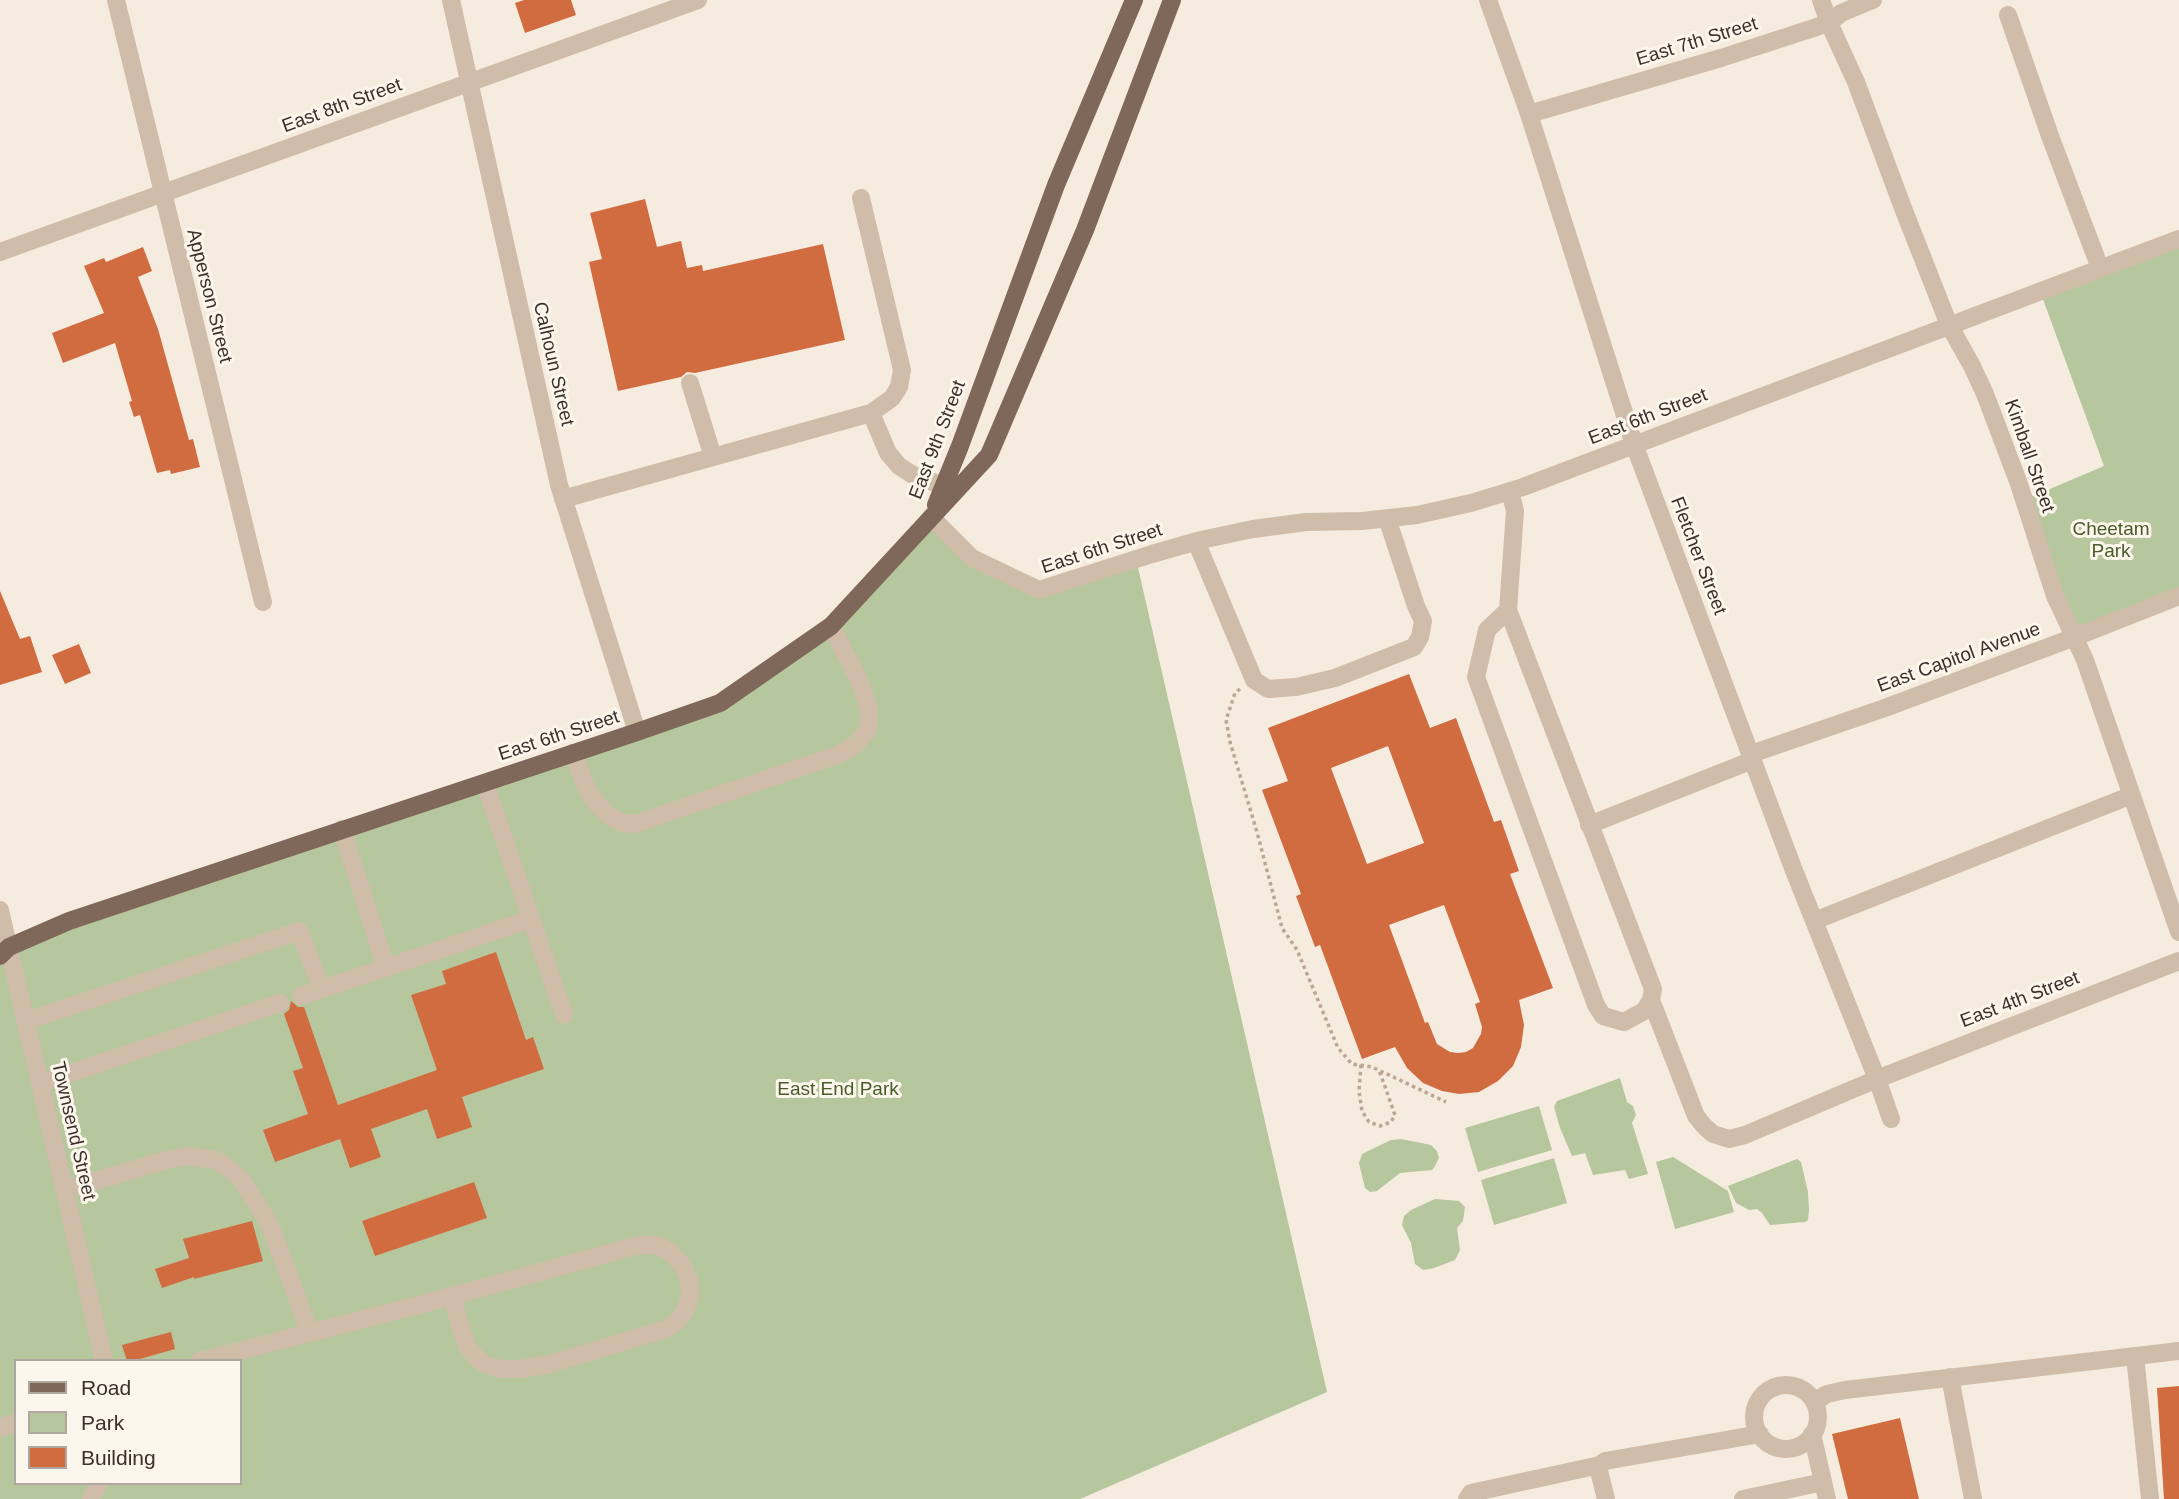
<!DOCTYPE html>
<html>
<head>
<meta charset="utf-8">
<style>
  body { margin:0 }
  #map { position:relative; width:2179px; height:1499px; overflow:hidden; background:#f5ecdf; font-family:Helvetica,sans-serif }
  canvas { display:block }
  .legend { position:absolute; left:14px; top:1359px; width:228px; height:126px; box-sizing:border-box; background:#fcf6ed; border:2px solid #afa79f; margin:0; padding:9px 12px; list-style:none; font-size:21px; color:#3c302a }
  .legend li { display:flex; align-items:center; gap:14px; height:35px }
  .legend b { width:35px; border:2px solid #afa79f }
</style>
</head>
<body>
<div id="map">
<canvas width="2179" height="1499"></canvas>
<ul class="legend">
<li><b style="height:9px;background:#7f6859"></b>Road</li>
<li><b style="height:19px;background:#b6c69d"></b>Park</li>
<li><b style="height:19px;background:#d16c41"></b>Building</li>
</ul>
</div>
<script>
const context = document.querySelector('canvas').getContext('2d');
context.lineJoin = 'round';
function fill(path, color) {
  context.fillStyle = color;
  context.fill(path, 'evenodd');
}
function shape(rows) {
  const path = new Path2D();
  for (const r of rows) {
    if (r.length === 3) {
      path.moveTo(r[0] + r[2], r[1]);
      path.arc(r[0], r[1], r[2], 0, 2 * Math.PI);
      continue;
    }
    path.moveTo(r[0], r[1]);
    for (let i = 2; i < r.length; i += 2) path.lineTo(r[i], r[i + 1]);
  }
  return path;
}
function strokePath(path, color, width, dash) {
  context.strokeStyle = color;
  context.lineWidth = width;
  context.lineCap = dash ? 'butt' : 'round';
  context.setLineDash(dash || []);
  context.stroke(path);
}
function write(font, color, halo, rows, align = 'center') {
  context.font = font + ' Helvetica,sans-serif';
  context.lineWidth = 6;
  context.setLineDash([]);
  context.textBaseline = 'middle';
  context.strokeStyle = halo;
  context.fillStyle = color;
  for (const [text, x, y, turn = 0] of rows) {
    context.save();
    context.translate(x, y);
    context.rotate((+turn || 0) * Math.PI / 180);
    context.textAlign = isNaN(turn) ? turn : align;
    if (halo) context.strokeText(text, 0, 0);
    context.fillText(text, 0, 0);
    context.restore();
  }
}
fill(shape([
  [2179,239,2179,598,2075,637,2024,500,2104,466,2040,291],
  [931,517,972,558,1039,590,1136,559,1327,1392,1080,1499,0,1499,0,956,9,947,637,732,764,673,831,626],
  [16,1361,240,1361,240,1483,16,1483],
  [1620,1078,1627,1102,1633,1106,1636,1115,1632,1123,1648,1174,1629,1179,1625,1170,1593,1175,1585,1153,1572,1156,1560,1128,1554,1107,1557,1101],
  [1539,1106,1552,1150,1478,1172,1465,1128],
  [1401,1139,1431,1145,1437,1151,1439,1158,1435,1166,1432,1170,1400,1173,1377,1191,1370,1192,1365,1188,1359,1163,1362,1154,1391,1140],
  [1673,1157,1728,1191,1734,1212,1675,1229,1656,1162],
  [1554,1158,1567,1203,1494,1225,1481,1180],
  [1797,1159,1801,1162,1808,1192,1809,1210,1808,1220,1805,1222,1770,1225,1762,1213,1757,1209,1749,1210,1736,1203,1728,1186],
  [1435,1199,1459,1201,1465,1207,1463,1221,1457,1228,1460,1250,1455,1260,1434,1268,1423,1270,1415,1264,1411,1243,1402,1225,1404,1216,1411,1210]
]), '#b6c69d');
fill(shape([
  [524,0,571,0,576,15,525,33,515,3],
  [645,199,657,247,681,241,687,268,702,265,703,271,823,244,845,340,695,373,687,372,681,377,618,391,589,262,602,259,590,213],
  [143,247,152,271,138,277,158,329,189,440,193,439,200,467,171,474,170,470,157,473,140,415,134,417,129,402,132,401,115,343,63,363,52,333,104,313,84,266,104,258,106,262],
  [0,591,20,639,30,636,42,672,0,685],
  [79,644,91,673,65,684,52,655],
  [1409,674,1430,728,1456,718,1494,822,1501,820,1519,871,1510,874,1553,988,1519,1000,1524,1025,1521,1047,1513,1066,1498,1081,1479,1092,1459,1094,1442,1091,1423,1083,1407,1068,1395,1047,1362,1059,1320,945,1315,947,1296,896,1301,894,1262,790,1288,781,1268,728],
  [1388,746,1424,843,1367,864,1331,768],
  [1444,905,1480,1002,1475,1004,1482,1027,1481,1034,1473,1048,1466,1052,1458,1053,1450,1052,1437,1044,1428,1022,1425,1023,1389,925],
  [496,952,526,1040,533,1037,544,1069,462,1097,472,1127,437,1139,427,1109,371,1129,381,1157,350,1168,340,1139,275,1162,263,1130,308,1114,293,1071,303,1068,284,1014,289,1010,291,1001,298,1007,304,1007,338,1105,437,1070,411,995,446,984,442,971],
  [474,1182,487,1218,375,1256,362,1221],
  [252,1221,263,1261,194,1279,194,1277,162,1288,155,1269,189,1258,183,1239],
  [171,1332,175,1349,133,1361,127,1361,122,1345],
  [2179,1386,2179,1499,2164,1499,2157,1388],
  [1900,1418,1919,1499,1848,1499,1832,1434]
]), '#d16c41');
strokePath(shape([
  [1240,689,1235,693,1226,720,1230,742,1257,832,1282,928,1297,950,1338,1048,1352,1064,1372,1067,1446,1102],
  [1361,1065,1359,1091,1362,1111,1369,1122,1380,1126,1391,1122,1395,1115,1379,1070]
]), '#bba793', 3.5, [3.5, 3.5]);
strokePath(shape([
  [116,0,263,602],
  [451,0,559,485,637,732],
  [1488,0,1529,114,1634,444,1793,868,1877,1079,1891,1119],
  [1821,0,1829,23,1856,82,1903,208,1949,325,1972,366,1985,394,2019,484,2055,596,2085,660,2179,932],
  [2008,15,2050,136,2100,268],
  [1529,114,1721,58,1829,23,1841,13,1873,0],
  [0,252,698,0],
  [690,383,713,457,871,413,892,398,899,387,902,370,861,198],
  [871,413,888,453,899,466,913,475,944,486],
  [563,499,713,457],
  [931,517,972,558,1039,590,1152,554,1201,540,1253,529,1306,522,1362,521,1417,515,1471,503,1523,487,2179,239],
  [1196,541,1254,680,1268,689,1296,687,1335,678,1414,647,1420,637,1423,621,1416,606,1387,518],
  [1508,610,1487,630,1476,677,1596,1005,1603,1016,1624,1022,1644,1011,1651,1000,1653,989,1508,610,1515,511,1510,491],
  [573,753,586,787,597,804,608,815,622,823,635,824,840,754,856,744,868,730,869,709,861,684,831,626],
  [1751,754,1882,709,2075,637,2179,596],
  [485,783,564,1015],
  [1589,825,1753,760],
  [342,829,386,968],
  [0,910,104,1361],
  [1814,921,2132,795],
  [301,996,531,919],
  [1651,1000,1696,1116,1704,1126,1713,1134,1729,1139,1745,1135,1877,1079,2179,961],
  [26,1021,299,931,322,989],
  [41,1083,280,1003],
  [65,1190,166,1160,188,1156,216,1160,231,1170,243,1182,270,1225,310,1333],
  [2135,1356,2150,1499],
  [200,1361,411,1307,452,1296,639,1245,657,1245,672,1253,682,1265,689,1279,690,1295,685,1311,676,1322,666,1329,550,1364,520,1369,500,1369,484,1364,475,1356,467,1346,461,1329,452,1296],
  [1950,1377,1973,1499],
  [1786,1417,32],
  [1814,1402,1827,1394,1845,1390,2179,1351],
  [0,1428,16,1422],
  [1812,1434,1827,1499],
  [91,1499,99,1483],
  [1467,1499,1471,1493,1600,1465],
  [1606,1499,1599,1471,1600,1465,1605,1461,1760,1434],
  [1743,1499,1823,1482]
]), '#cfbda9', 18);
strokePath(shape([
  [936,505,960,446,1056,185,1134,0],
  [0,956,9,947,69,921,637,732,720,703,831,626,989,455,1085,230,1172,0]
]), '#7f6859', 18);
write('19px', '#3c302a', '#fcf6ed', [
  ["East 7th Street",1697,42,-17],
  ["East 8th Street",342,106,-20],
  ["Apperson Street",209,296,76],
  ["Calhoun Street",553,364,77],
  ["East 6th Street",1648,417,-21],
  ["East 9th Street",938,440,-69],
  ["Kimball Street",2029,456,71],
  ["East 6th Street",1102,549,-18],
  ["Fletcher Street",1698,556,69],
  ["East Capitol Avenue",1959,658,-20],
  ["East 6th Street",559,736,-18],
  ["East 4th Street",2020,1000,-21],
  ["Townsend Street",73,1131,77]
]);
write('19px', '#485d2b', '#fcf6ed', [
  ["Cheetam",2111,530],
  ["Park",2111,552],
  ["East End Park",838,1090]
]);
</script>
</body>
</html>
